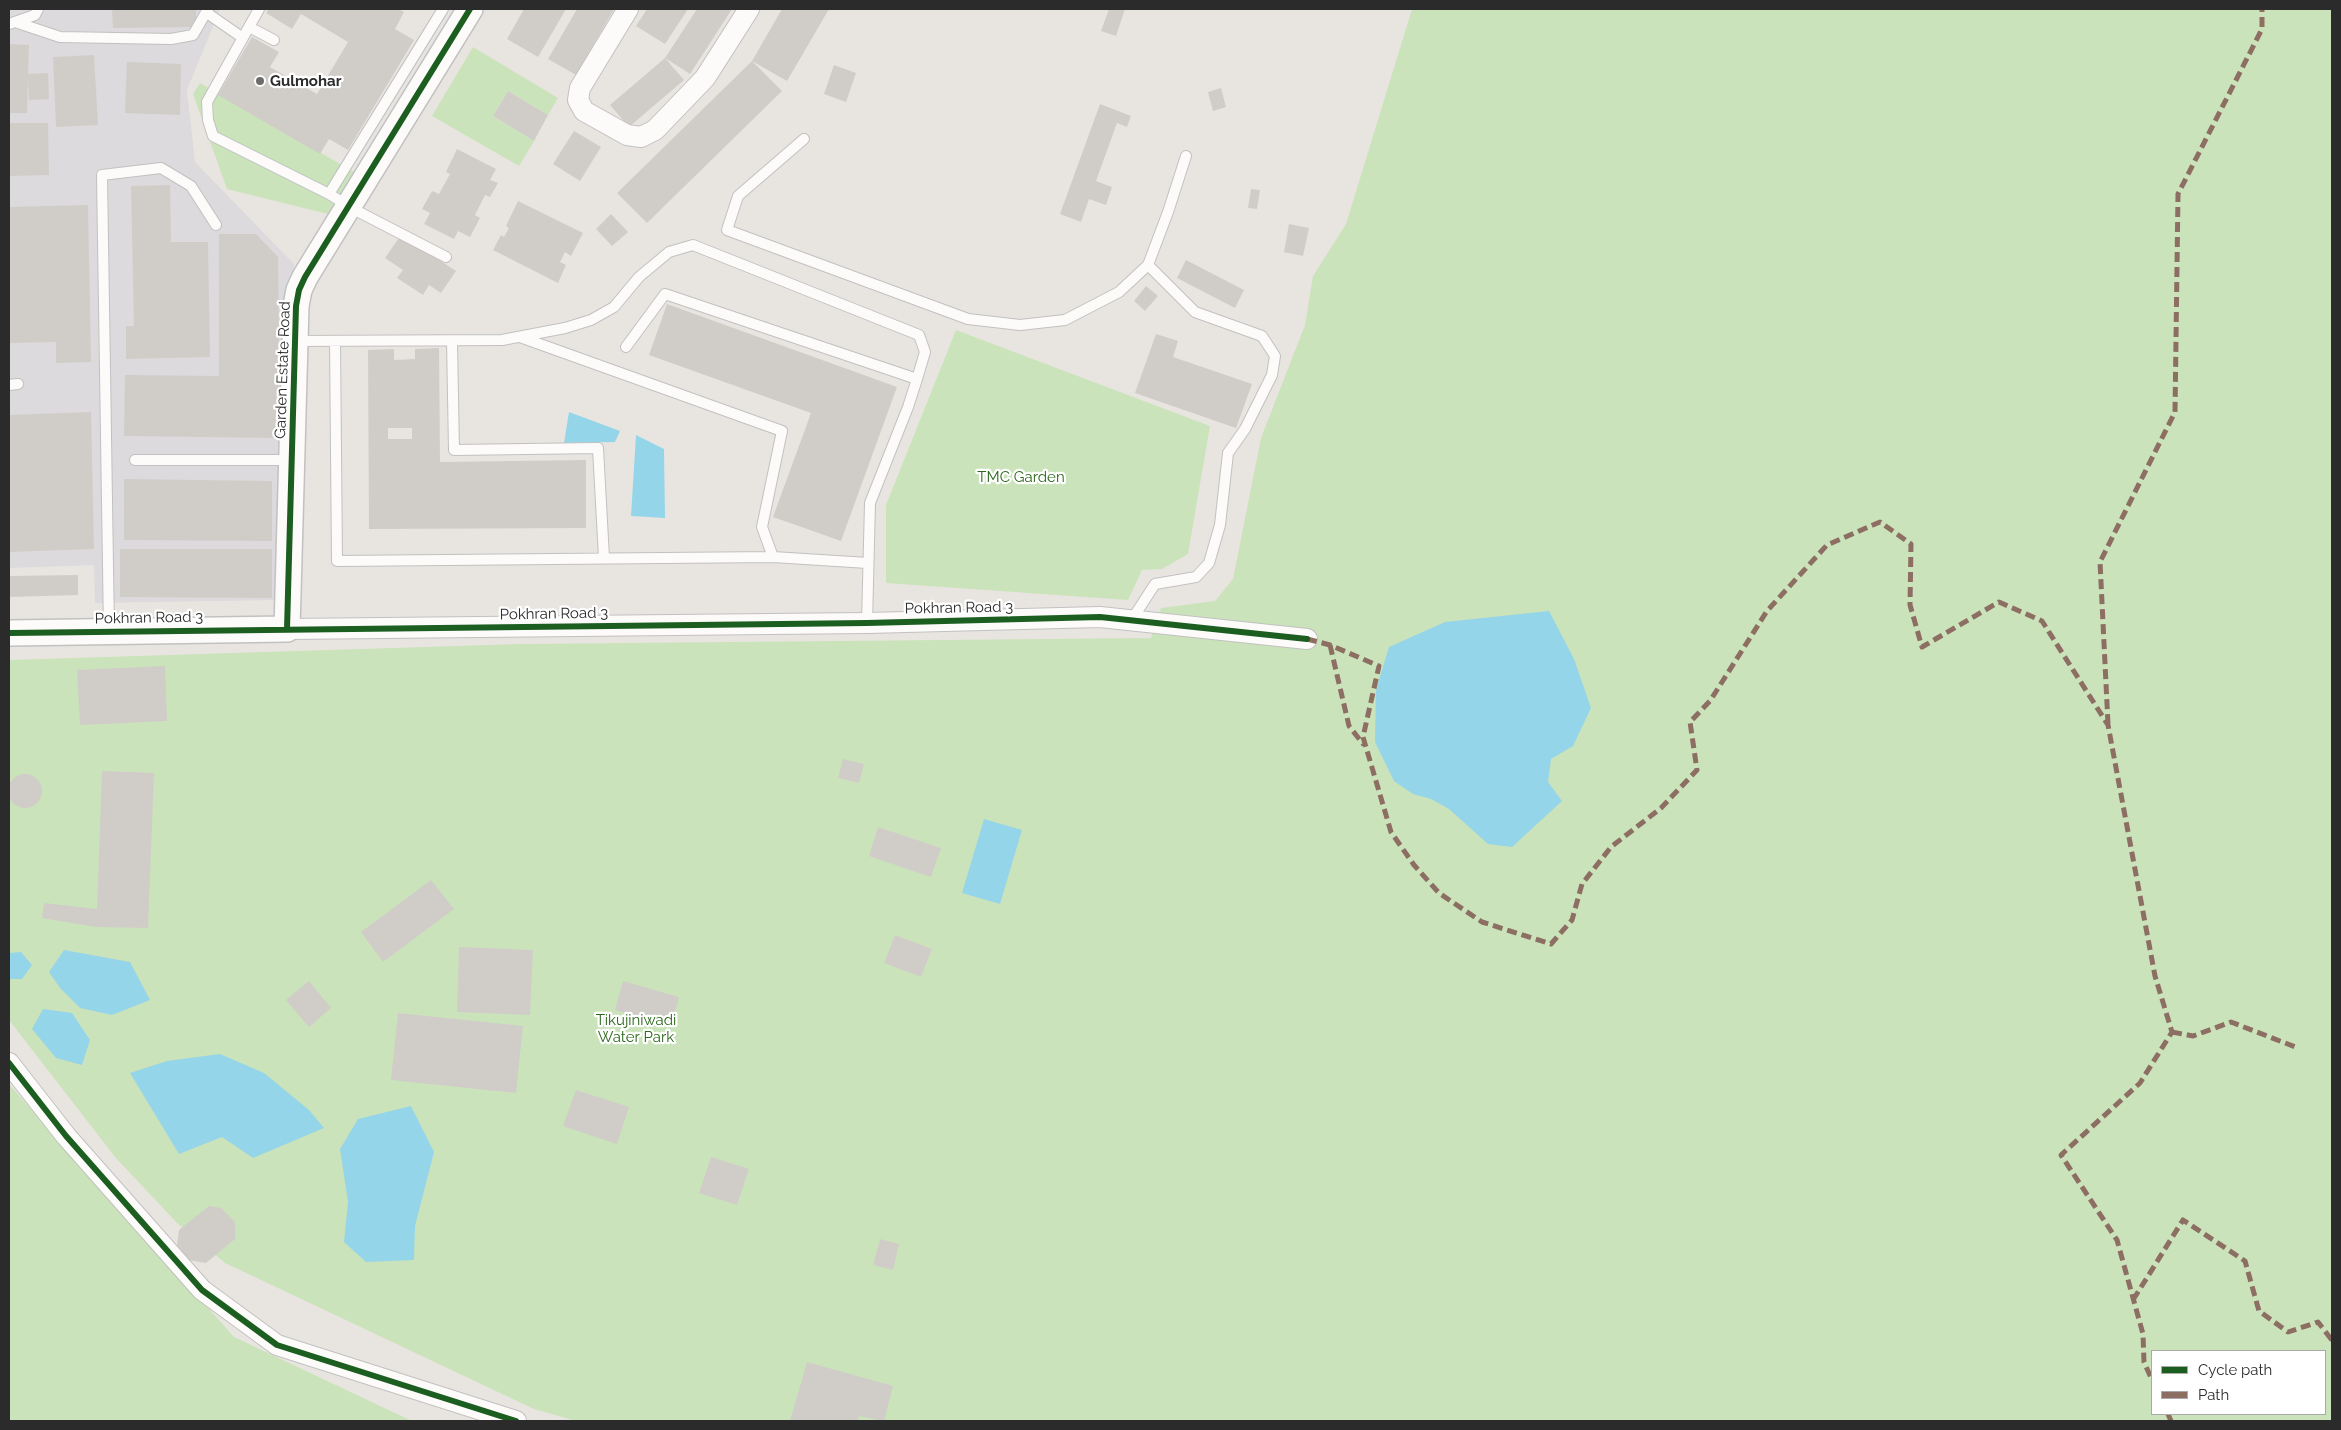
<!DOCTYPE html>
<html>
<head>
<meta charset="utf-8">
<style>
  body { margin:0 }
  #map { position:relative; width:2341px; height:1430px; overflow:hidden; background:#e8e5e0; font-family:Raleway,sans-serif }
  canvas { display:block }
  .frame { position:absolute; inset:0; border:10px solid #2b2b2b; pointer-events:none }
  .legend { position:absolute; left:2151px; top:1350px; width:175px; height:65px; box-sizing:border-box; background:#fff; border:1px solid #aaa; margin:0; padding:6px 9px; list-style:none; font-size:15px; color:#2b2b2b }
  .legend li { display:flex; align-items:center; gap:10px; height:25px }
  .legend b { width:25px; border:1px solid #aaa }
</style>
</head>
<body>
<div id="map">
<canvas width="2341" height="1430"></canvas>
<div class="frame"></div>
<ul class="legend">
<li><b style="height:6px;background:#1b5e20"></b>Cycle path</li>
<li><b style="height:6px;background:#8d6e63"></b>Path</li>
</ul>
</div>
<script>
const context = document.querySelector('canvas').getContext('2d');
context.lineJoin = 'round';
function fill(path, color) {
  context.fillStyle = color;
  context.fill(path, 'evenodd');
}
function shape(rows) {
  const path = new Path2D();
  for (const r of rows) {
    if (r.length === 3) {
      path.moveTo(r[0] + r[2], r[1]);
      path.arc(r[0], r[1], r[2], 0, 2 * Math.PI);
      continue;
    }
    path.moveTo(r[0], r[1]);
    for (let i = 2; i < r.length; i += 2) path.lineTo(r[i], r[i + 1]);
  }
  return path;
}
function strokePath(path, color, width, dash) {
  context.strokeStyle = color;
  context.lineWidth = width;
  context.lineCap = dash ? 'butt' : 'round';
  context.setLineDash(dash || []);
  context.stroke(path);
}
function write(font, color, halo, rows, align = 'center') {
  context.font = font + ' Raleway,sans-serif';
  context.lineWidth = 4.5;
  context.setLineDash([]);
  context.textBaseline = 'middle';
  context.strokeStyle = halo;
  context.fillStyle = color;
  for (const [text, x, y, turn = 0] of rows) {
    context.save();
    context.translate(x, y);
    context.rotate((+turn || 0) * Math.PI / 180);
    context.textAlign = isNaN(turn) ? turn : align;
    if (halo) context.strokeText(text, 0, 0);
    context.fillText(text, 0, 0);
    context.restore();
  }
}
fill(shape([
  [9,9,220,9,187,90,195,162,294,264,277,600,95,603,94,565,9,568]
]), '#dcdadc');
fill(shape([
  [1412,9,2332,9,2332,1421,576,1421,534,1409,225,1263,178,1224,115,1157,9,1020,9,660,520,644,1151,638,1161,608,1215,601,1233,579,1261,438,1305,325,1313,276,1346,224],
  [2152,1351,2325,1351,2325,1414,2152,1414],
  [473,47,558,98,548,115,508,91,493,116,534,141,519,166,432,116],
  [200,83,354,172,328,214,227,189,193,94],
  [956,330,1210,426,1188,554,1162,569,1142,570,1128,600,886,583,886,505],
  [9,1084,234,1337,412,1421,9,1421]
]), '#cbe3ba');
fill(shape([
  [569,412,620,431,615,442,564,443],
  [636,435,664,449,665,518,631,516],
  [1549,611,1574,659,1591,708,1573,746,1551,759,1548,782,1562,801,1512,847,1488,844,1449,809,1431,799,1413,794,1394,781,1375,742,1376,690,1389,647,1445,622],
  [984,819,1022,830,1000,904,962,893],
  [64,950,130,962,150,1000,112,1015,80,1008,60,988,49,972],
  [21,952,32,965,22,979,9,979,9,953],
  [43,1009,72,1013,90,1040,82,1065,56,1058,32,1029],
  [220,1054,264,1073,309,1110,324,1128,253,1158,222,1137,179,1154,130,1073,167,1061],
  [411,1106,434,1152,415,1226,414,1260,366,1262,344,1242,348,1202,340,1149,358,1119]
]), '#95d5e9');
fill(shape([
  [112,9,196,9,196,27,113,28],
  [269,9,398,9,404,12,395,29,414,40,348,150,329,139,320,154,218,95,252,37,279,52,270,67,317,94,348,42,301,14,292,29,266,13],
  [524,9,566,9,538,57,507,39],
  [577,9,614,9,576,75,548,59],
  [647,9,688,9,665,44,636,26],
  [697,9,732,9,690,74,665,58],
  [782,9,829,9,787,81,752,61],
  [1109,9,1125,9,1116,36,1101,31],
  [9,44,29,45,28,74,48,73,49,99,29,100,28,77,27,113,9,113],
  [94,55,98,125,56,127,53,57],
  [665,58,684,80,629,127,610,105],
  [752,61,782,91,647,223,617,193],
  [127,62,181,64,180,115,125,113],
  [834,65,856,73,846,102,824,94],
  [1221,88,1226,107,1213,111,1208,92],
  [508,91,548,115,534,141,493,116],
  [1100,104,1131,116,1127,127,1117,123,1096,181,1112,187,1106,205,1089,199,1081,222,1060,214],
  [9,123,48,123,49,175,9,176],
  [574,131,601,147,580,181,553,164],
  [457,149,496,169,490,180,498,183,490,197,485,195,475,215,480,218,470,237,458,231,454,239,424,224,430,213,422,209,432,191,439,194,450,174,446,172],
  [170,185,171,242,208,242,210,357,126,359,126,326,134,326,131,186],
  [1251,189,1260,190,1257,209,1248,208],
  [518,201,583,233,571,256,565,252,560,262,566,265,558,283,493,250,501,235,504,237,509,228,506,226],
  [88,205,91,362,56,363,56,342,9,343,9,207],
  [611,214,628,232,612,246,596,229],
  [1289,224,1309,228,1303,256,1284,252],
  [219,234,256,234,278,257,280,438,124,436,125,375,219,376],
  [401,235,456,271,441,293,429,285,423,295,397,278,403,270,385,258],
  [1186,260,1244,290,1235,308,1177,278],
  [1146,286,1158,296,1145,311,1134,301],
  [667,304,897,387,841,541,773,517,811,413,649,355],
  [1156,334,1178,341,1173,357,1252,384,1236,428,1135,393],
  [439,348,440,462,586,460,586,528,369,529,368,350,394,349,394,360,415,359,415,349],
  [388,428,412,428,412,439,388,439],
  [91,412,94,549,9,552,9,415],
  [124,479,272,481,272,541,124,540],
  [120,549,272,549,272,598,120,597],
  [78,575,78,595,9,597,9,576],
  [165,666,167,721,80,725,77,670],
  [843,759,864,764,859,783,838,778],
  [102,771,154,773,148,928,96,927,42,918,44,903,97,909],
  [25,791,17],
  [878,827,941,848,931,877,869,856],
  [431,880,454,909,383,962,361,932],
  [895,935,932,949,921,977,884,963],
  [459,947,533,950,530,1015,457,1012],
  [309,981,331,1008,309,1027,286,1000],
  [623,981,679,997,671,1026,615,1010],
  [398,1013,523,1026,516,1093,391,1080],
  [576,1090,629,1107,617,1144,563,1126],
  [711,1157,749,1169,737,1205,699,1193],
  [209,1206,221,1208,235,1222,235,1239,206,1263,189,1260,177,1245,179,1230],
  [880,1239,899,1244,893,1270,873,1265],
  [807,1362,893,1386,884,1421,859,1416,858,1421,790,1421]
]), '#d0cdc9');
const service = shape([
  [259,9,207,102,208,120,213,136,329,194],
  [443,9,329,194,355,210,446,257],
  [207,13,243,38],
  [18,23,60,37,171,39,193,35,208,9],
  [9,24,35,15,38,9],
  [249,27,274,40],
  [804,139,738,196,727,230,968,319,1020,325,1065,320,1119,292,1148,265],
  [520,337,782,431,762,527,773,557,868,563],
  [296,341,502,340,565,328,591,320,614,307,639,277,669,252,693,245,919,335,925,352,917,379,908,407,870,503,867,623],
  [335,341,337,561,773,557],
  [452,341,454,450,598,448,604,558],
  [626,347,665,294,917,379],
  [9,385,18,384],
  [135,460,291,460],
  [1131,621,1155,584,1196,577,1209,563,1220,525,1228,453,1245,429,1272,375,1275,356,1262,336,1195,312,1148,265,1168,212,1186,156],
  [109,631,102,175,161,168,191,186,216,225]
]);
const minor = shape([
  [628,9,580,88,578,100,584,111,627,135,641,137,655,130,705,78,749,9],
  [287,629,867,623,1100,617,1307,639],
  [9,1063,66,1136,202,1290,277,1345,516,1421]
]);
const tertiary = shape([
  [9,633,287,629,296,306,299,290,305,277,470,9]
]);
strokePath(service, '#c2c1c1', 12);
strokePath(minor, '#c2c1c1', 22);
strokePath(tertiary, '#c2c1c1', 28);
strokePath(service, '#fcfbfa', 10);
strokePath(minor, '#fcfbfa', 20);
strokePath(tertiary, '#fcfbfa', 25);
strokePath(shape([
  [1307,639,1330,645,1379,666,1363,737,1391,832,1414,865,1439,893,1482,922,1551,944,1572,920,1582,884,1611,847,1661,808,1697,770,1690,722,1710,701,1767,611,1827,545,1880,522,1911,544,1910,605,1922,647,1999,602,2042,621,2108,725,2155,976,2172,1032,2140,1083,2061,1155,2117,1240,2143,1334,2144,1362,2152,1380],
  [1330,645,1349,726,1364,745],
  [2108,724,2100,562,2175,412,2178,194,2262,29,2262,9],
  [2172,1032,2193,1036,2231,1022,2298,1048],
  [2133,1300,2183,1220,2245,1261,2259,1311,2288,1332,2318,1322,2331,1339,2332,1337],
  [2168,1414,2171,1421]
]), '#8d6e63', 5, [10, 5]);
strokePath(shape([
  [287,629,296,306,299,290,305,277,470,9],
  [9,633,867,623,1100,617,1307,639],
  [9,1063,66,1136,202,1290,277,1345,516,1421]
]), '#1b5e20', 6);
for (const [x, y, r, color] of [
  [260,81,5,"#6d6c6a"]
]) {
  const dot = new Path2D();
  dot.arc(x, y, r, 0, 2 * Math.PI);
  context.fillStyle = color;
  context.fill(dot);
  strokePath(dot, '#fff', 2);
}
write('bold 15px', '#2b2b2b', '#fff', [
  ["Gulmohar",270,81]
], 'left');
write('15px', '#2b2b2b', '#fff', [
  ["Garden Estate Road",283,370,-88],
  ["Pokhran Road 3",959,608,-1],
  ["Pokhran Road 3",554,614,-1],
  ["Pokhran Road 3",149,618,-1]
]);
write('15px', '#2c671b', '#fff', [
  ["TMC Garden",1021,477],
  ["Tikujiniwadi",636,1020],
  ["Water Park",636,1037]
]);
</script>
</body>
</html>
